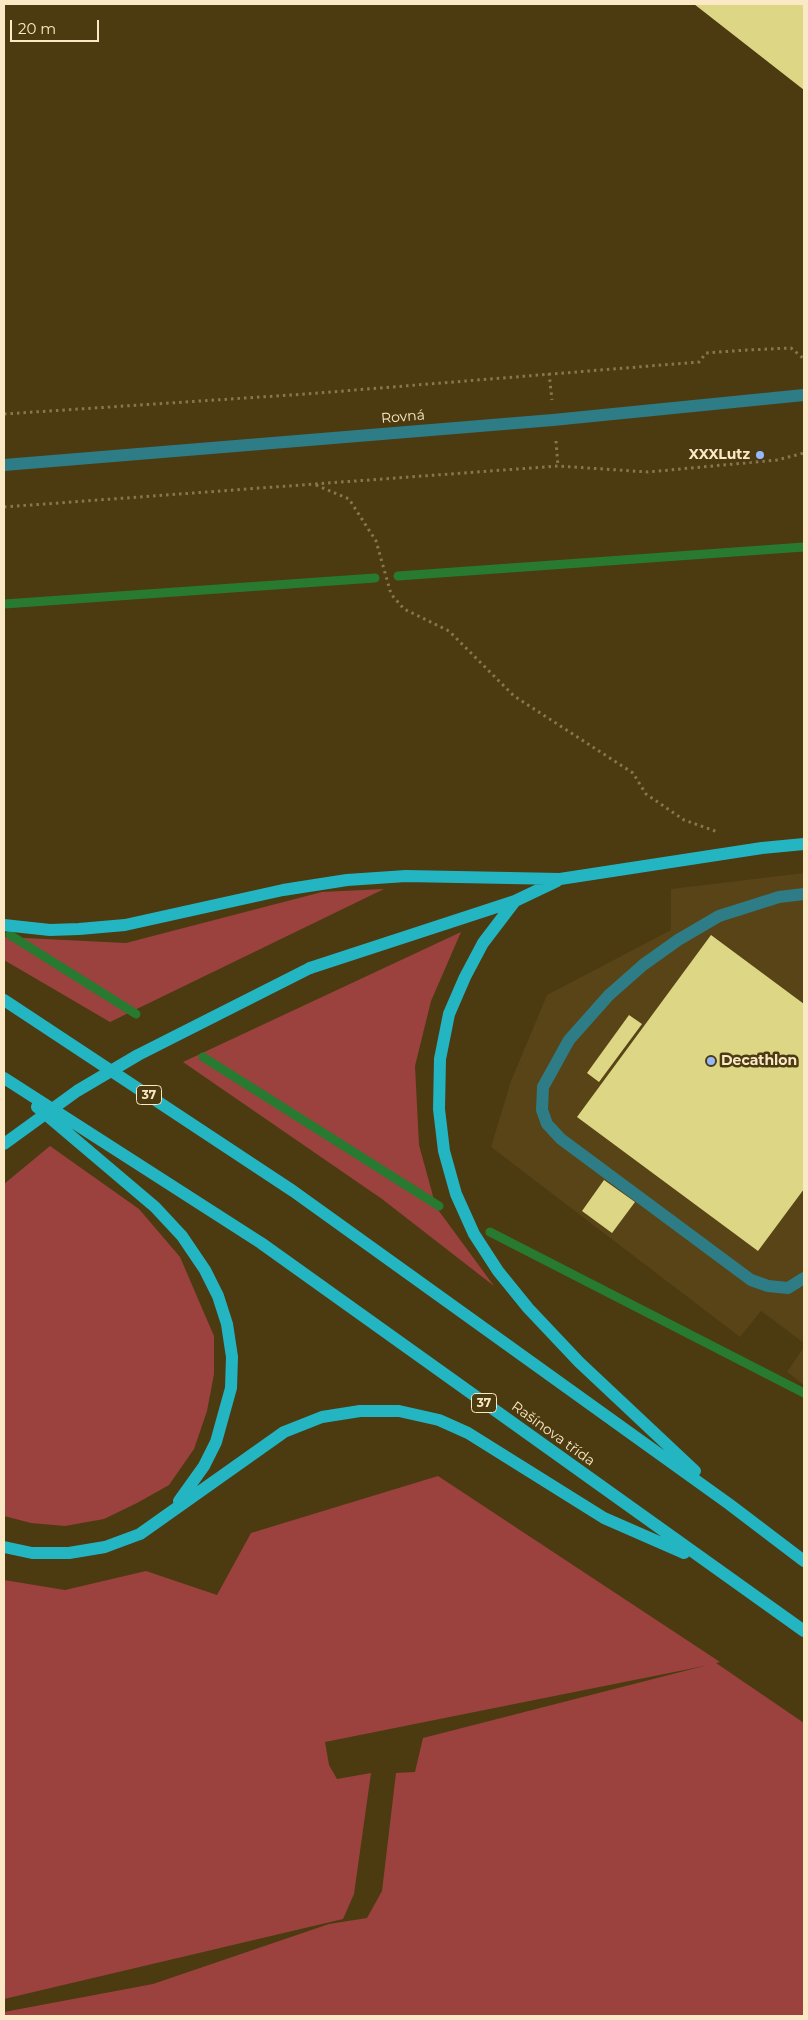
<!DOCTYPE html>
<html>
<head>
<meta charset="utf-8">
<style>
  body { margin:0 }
  #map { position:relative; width:808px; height:2020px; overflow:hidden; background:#4c3a11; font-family:Montserrat,sans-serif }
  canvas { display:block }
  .frame { position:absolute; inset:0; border:5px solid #fbe9c5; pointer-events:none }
  .scale { position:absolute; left:10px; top:20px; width:89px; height:22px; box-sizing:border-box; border:2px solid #fbe9c5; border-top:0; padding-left:6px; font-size:15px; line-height:18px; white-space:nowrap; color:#fbe9c5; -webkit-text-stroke:4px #4c3a11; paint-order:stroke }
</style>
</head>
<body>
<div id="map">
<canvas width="808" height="2020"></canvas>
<div class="frame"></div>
<div class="scale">20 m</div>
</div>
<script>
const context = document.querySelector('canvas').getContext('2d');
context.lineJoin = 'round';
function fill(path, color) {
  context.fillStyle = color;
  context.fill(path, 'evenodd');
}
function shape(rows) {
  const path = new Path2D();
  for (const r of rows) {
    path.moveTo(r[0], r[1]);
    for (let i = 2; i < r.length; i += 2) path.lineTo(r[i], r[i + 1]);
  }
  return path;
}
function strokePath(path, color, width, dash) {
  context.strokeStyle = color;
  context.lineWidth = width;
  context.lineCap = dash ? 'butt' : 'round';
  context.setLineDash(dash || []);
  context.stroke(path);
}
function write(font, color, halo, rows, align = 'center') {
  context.font = font + ' Montserrat,sans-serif';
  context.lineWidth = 5;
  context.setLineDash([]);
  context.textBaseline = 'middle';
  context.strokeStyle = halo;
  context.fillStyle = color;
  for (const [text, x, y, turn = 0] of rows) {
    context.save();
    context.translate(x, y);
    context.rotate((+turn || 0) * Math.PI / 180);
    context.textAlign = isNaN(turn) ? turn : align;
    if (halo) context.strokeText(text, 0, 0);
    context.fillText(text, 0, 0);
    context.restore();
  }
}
fill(shape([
  [804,873,804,1343,761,1311,740,1337,491,1147,511,1081,547,995,671,930,671,889],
  [804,1347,804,1385,787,1372]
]), '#584416');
fill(shape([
  [384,889,110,1022,4,960,4,937,126,943,322,892],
  [461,932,431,1001,415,1066,419,1145,436,1207,494,1286,382,1199,183,1062],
  [50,1146,139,1209,180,1257,214,1336,214,1374,207,1411,194,1449,169,1485,137,1503,104,1519,65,1526,31,1523,4,1516,4,1184],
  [438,1476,720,1662,716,1663,804,1723,804,2016,4,2016,4,2012,153,1984,329,1924,367,1918,382,1891,396,1773,415,1772,423,1738,704,1666,325,1742,329,1765,337,1779,371,1773,354,1894,343,1919,4,1999,4,1580,65,1590,146,1571,217,1595,251,1533]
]), '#9b423e');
strokePath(shape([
  [398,576,804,547],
  [4,604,375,578],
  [10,935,136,1014],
  [203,1057,439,1206],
  [490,1232,804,1393]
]), '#277a30', 9);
fill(shape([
  [694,4,804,4,804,90],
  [711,935,804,1004,804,1189,758,1251,577,1117],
  [629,1015,642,1024,599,1082,587,1073],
  [604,1180,635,1202,612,1233,582,1211]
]), '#ddd785');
strokePath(shape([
  [549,373,552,400],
  [4,414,306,394,699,362,706,353,747,350,791,348,804,359],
  [556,441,558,466],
  [316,485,349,499,376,541,391,594,404,609,449,631,514,696,633,773,646,794,684,820,718,832],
  [4,507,558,466,648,472,777,460,804,453]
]), '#88764f', 3, [2.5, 4]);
strokePath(shape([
  [4,465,553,420,804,395],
  [804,894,779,897,719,916,678,940,643,965,609,995,569,1040,543,1087,542,1110,547,1124,561,1139,751,1280,768,1286,788,1288,804,1278]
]), '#2e7c85', 12);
strokePath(shape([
  [515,901,483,943,465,977,449,1014,440,1059,439,1109,444,1151,456,1194,474,1234,498,1271,528,1308,579,1362,695,1471],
  [4,925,50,930,79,929,125,925,283,890,347,880,406,876,560,879,762,848,804,844],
  [310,968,515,901,557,881],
  [4,1000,293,1191,729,1504,804,1561],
  [4,1078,261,1243,804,1631],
  [37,1107,155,1207,182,1236,205,1270,218,1296,227,1324,232,1357,231,1388,216,1442,204,1466,179,1501],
  [4,1547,32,1553,69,1553,105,1547,140,1534,284,1432,322,1417,360,1411,399,1411,439,1420,468,1433,604,1518,684,1553]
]), '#23b5c2', 12);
strokePath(shape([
  [4,1144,77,1091,138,1055,310,968]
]), '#23b5c2', 12);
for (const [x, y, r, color] of [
  [760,455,5,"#96b6fd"],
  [711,1061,5,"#96b6fd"]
]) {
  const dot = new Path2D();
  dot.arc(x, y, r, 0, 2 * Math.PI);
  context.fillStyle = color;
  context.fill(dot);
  strokePath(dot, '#4c3a11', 2);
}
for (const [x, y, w] of [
  [149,1095,25],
  [484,1403,25]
]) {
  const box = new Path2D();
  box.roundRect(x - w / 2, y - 9.5, w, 19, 4);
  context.fillStyle = '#4c3a11';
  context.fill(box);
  strokePath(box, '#fbe9c5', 1);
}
write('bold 12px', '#fbe9c5', null, [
  ["37",149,1095],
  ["37",484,1403]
]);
write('14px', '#fbe9c5', '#4c3a11', [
  ["Rovná",403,417,-5],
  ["Rašínova třída",553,1434,36]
]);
write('bold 14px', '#fbe9c5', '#4c3a11', [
  ["XXXLutz",750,455],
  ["Decathlon",721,1061,"left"]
], 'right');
</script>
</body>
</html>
